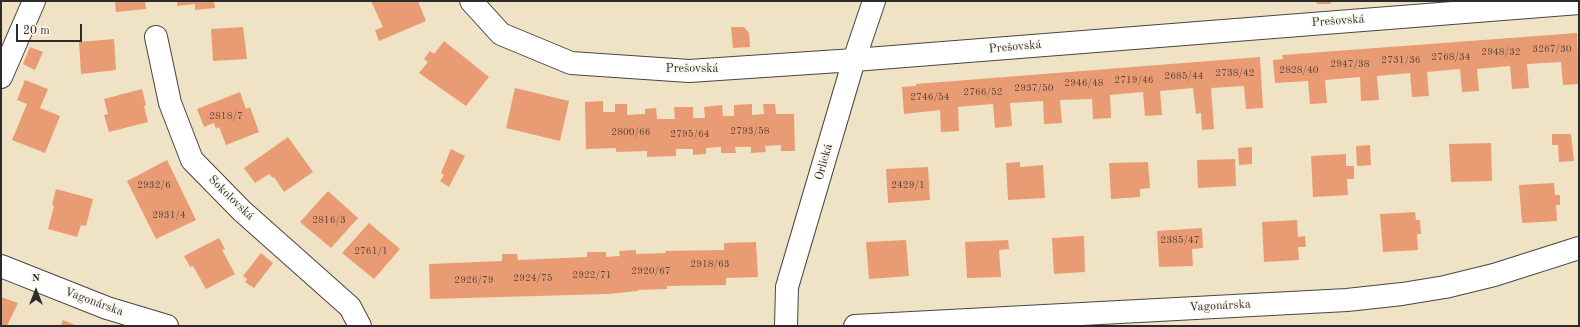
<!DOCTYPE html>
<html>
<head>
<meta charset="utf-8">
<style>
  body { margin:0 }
  #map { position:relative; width:1580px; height:327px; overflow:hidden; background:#f0e2c5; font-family:"Old Standard TT",serif }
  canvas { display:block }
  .frame { position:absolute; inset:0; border:2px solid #2b2b2b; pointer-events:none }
  .north { position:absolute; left:16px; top:271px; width:40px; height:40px; -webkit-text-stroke:3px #fbf7ec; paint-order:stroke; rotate:0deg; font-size:11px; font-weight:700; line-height:16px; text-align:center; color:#2b2b2b }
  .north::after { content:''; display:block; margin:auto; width:14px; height:18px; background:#2b2b2b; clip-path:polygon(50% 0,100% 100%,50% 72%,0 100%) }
  .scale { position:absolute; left:16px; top:24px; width:66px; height:18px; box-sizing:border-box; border:2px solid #2b2b2b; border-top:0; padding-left:5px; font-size:12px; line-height:14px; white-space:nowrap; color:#2b2b2b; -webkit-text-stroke:3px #fbf7ec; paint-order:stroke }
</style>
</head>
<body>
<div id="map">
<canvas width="1580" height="327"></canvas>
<div class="frame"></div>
<div class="north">N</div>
<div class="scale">20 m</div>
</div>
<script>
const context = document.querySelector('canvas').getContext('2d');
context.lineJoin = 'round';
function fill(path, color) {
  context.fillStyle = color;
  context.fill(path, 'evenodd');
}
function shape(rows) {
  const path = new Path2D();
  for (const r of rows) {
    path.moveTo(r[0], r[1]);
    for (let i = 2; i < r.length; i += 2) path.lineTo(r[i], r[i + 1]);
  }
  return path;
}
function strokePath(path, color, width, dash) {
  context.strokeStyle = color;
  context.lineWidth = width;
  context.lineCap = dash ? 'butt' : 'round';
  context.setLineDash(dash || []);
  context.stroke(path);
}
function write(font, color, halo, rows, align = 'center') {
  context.font = font + ' "Old Standard TT",serif';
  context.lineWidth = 3;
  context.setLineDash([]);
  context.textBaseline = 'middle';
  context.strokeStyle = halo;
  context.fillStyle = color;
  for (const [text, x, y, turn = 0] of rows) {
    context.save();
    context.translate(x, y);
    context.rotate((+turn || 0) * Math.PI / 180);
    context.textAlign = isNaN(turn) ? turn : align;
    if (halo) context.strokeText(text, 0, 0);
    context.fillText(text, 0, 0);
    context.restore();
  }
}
fill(shape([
  [115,1,145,1,146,9,116,12],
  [177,1,214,1,215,8,195,10,195,4,177,6],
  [371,1,418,1,426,21,379,41,375,30,383,27],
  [1316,1,1331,1,1331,4,1317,4],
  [243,27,247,59,213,61,211,29],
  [731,27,744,27,749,33,750,47,733,48],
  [1577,33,1579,84,1563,85,1561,62,1527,64,1529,88,1512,89,1510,66,1477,69,1479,91,1462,92,1460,69,1427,72,1429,96,1412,97,1410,73,1377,76,1379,100,1361,101,1360,77,1325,80,1327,103,1310,104,1308,81,1275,83,1273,60,1283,59,1282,55],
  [114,39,116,70,81,74,79,42],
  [444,41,489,77,466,106,419,73,428,62,424,59,430,51,434,54],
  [30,47,43,52,35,70,23,64],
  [1260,57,1263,108,1246,109,1244,86,1211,88,1214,129,1202,130,1201,113,1196,114,1193,88,1160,91,1162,115,1145,116,1143,92,1110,95,1111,118,1093,119,1092,99,1060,100,1062,123,1044,124,1043,101,1010,103,1012,126,995,128,993,104,958,107,959,131,941,132,940,110,904,114,902,87,916,86,916,84],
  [25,80,48,89,40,108,60,116,45,153,12,140,27,104,17,100],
  [515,88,569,101,560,141,506,128],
  [142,89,146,105,144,106,148,122,109,132,104,115,108,114,104,99],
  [240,92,246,109,250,107,259,132,226,145,219,127,216,129,214,123,204,127,197,109],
  [603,101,603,112,615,112,615,104,627,104,627,115,645,114,645,109,656,108,657,119,675,119,674,107,693,107,693,118,705,118,704,107,722,105,723,116,734,116,734,105,752,104,752,115,764,114,763,104,775,104,776,114,794,114,795,151,781,151,781,145,765,146,766,152,751,153,751,147,735,147,736,153,721,153,721,147,706,148,706,154,693,155,693,149,676,149,676,156,647,157,647,151,616,152,616,148,586,149,585,102],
  [1552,134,1571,134,1574,161,1559,162,1558,145,1552,145],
  [288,137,313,172,284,192,274,177,273,178,269,174,255,183,244,168],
  [1491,143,1492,181,1451,182,1449,144],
  [1370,145,1371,165,1357,166,1356,146],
  [1252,147,1252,164,1239,165,1238,148],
  [451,149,465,156,449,187,440,181,444,175,441,173],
  [1346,154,1346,166,1354,166,1354,179,1347,179,1348,195,1313,197,1311,156],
  [1235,159,1236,186,1198,188,1197,160],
  [167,160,196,220,156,239,127,181],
  [1020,162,1020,167,1043,165,1045,198,1008,200,1006,163],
  [1148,162,1150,188,1140,189,1140,197,1111,199,1109,163],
  [928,167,930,200,888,203,886,169],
  [1554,183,1555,195,1560,195,1560,205,1556,205,1557,221,1522,223,1519,185],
  [56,189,93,199,86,226,81,225,77,237,48,229,54,206,52,205],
  [328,191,358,218,331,248,300,222],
  [1415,212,1416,220,1420,220,1421,234,1417,234,1418,250,1383,252,1380,214],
  [1297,220,1298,237,1305,236,1306,247,1298,247,1299,260,1264,262,1262,222],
  [369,223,400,249,374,279,342,253],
  [1202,228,1203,248,1192,249,1193,266,1159,267,1157,231],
  [1084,236,1085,272,1054,274,1052,238],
  [219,238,225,249,222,250,235,274,206,289,193,266,190,267,184,256],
  [906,240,909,276,869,279,866,242],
  [1008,240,1009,249,999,250,1001,277,967,278,965,242],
  [756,242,758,277,726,278,726,285,667,286,667,289,638,290,638,291,608,294,430,299,429,264,502,261,502,254,517,254,518,260,587,257,587,252,606,252,606,257,620,256,619,251,636,250,636,254,666,253,665,251,724,250,724,243],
  [261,253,273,263,254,288,245,282,247,279,243,276],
  [1,297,18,303,7,326,1,326],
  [63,320,77,326,61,326]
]), '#e99c74');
const street = shape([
  [471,1,501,34,571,63,689,71,854,60,1579,3],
  [156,37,170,103,192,160,242,211,350,307,360,326],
  [1,77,34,1],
  [1,266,107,308,167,326],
  [786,326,787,287,854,60,874,1],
  [855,326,1347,300,1402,294,1445,287,1494,275,1579,248]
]);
strokePath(street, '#494642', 24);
strokePath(street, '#fff', 22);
write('10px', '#5a473d', null, [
  ["3267/30",1552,49],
  ["2948/32",1501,52],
  ["2768/34",1451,57],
  ["2731/36",1401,60],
  ["2947/38",1350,64],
  ["2828/40",1299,70],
  ["2738/42",1235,73],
  ["2685/44",1184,76],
  ["2719/46",1134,80],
  ["2946/48",1084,83],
  ["2937/50",1034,88],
  ["2766/52",983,92],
  ["2746/54",930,97],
  ["2818/7",226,116],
  ["2793/58",750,131],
  ["2800/66",631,132],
  ["2795/64",690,134],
  ["2932/6",154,185],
  ["2429/1",908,185],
  ["2931/4",169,215],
  ["2816/3",329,220],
  ["2385/47",1180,240],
  ["2761/1",371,251],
  ["2918/63",710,264],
  ["2920/67",651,271],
  ["2922/71",592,275],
  ["2924/75",533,278],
  ["2926/79",474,280]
]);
write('12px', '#2b2b2b', '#fbf7ec', [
  ["Prešovská",1338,21,-4],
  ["Prešovská",1015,47,-5],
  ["Prešovská",692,69],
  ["Orlická",824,162,-74],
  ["Sokolovská",231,198,44],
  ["Vagonárska",94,302,20],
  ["Vagonárska",1220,306,-3]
]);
</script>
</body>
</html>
